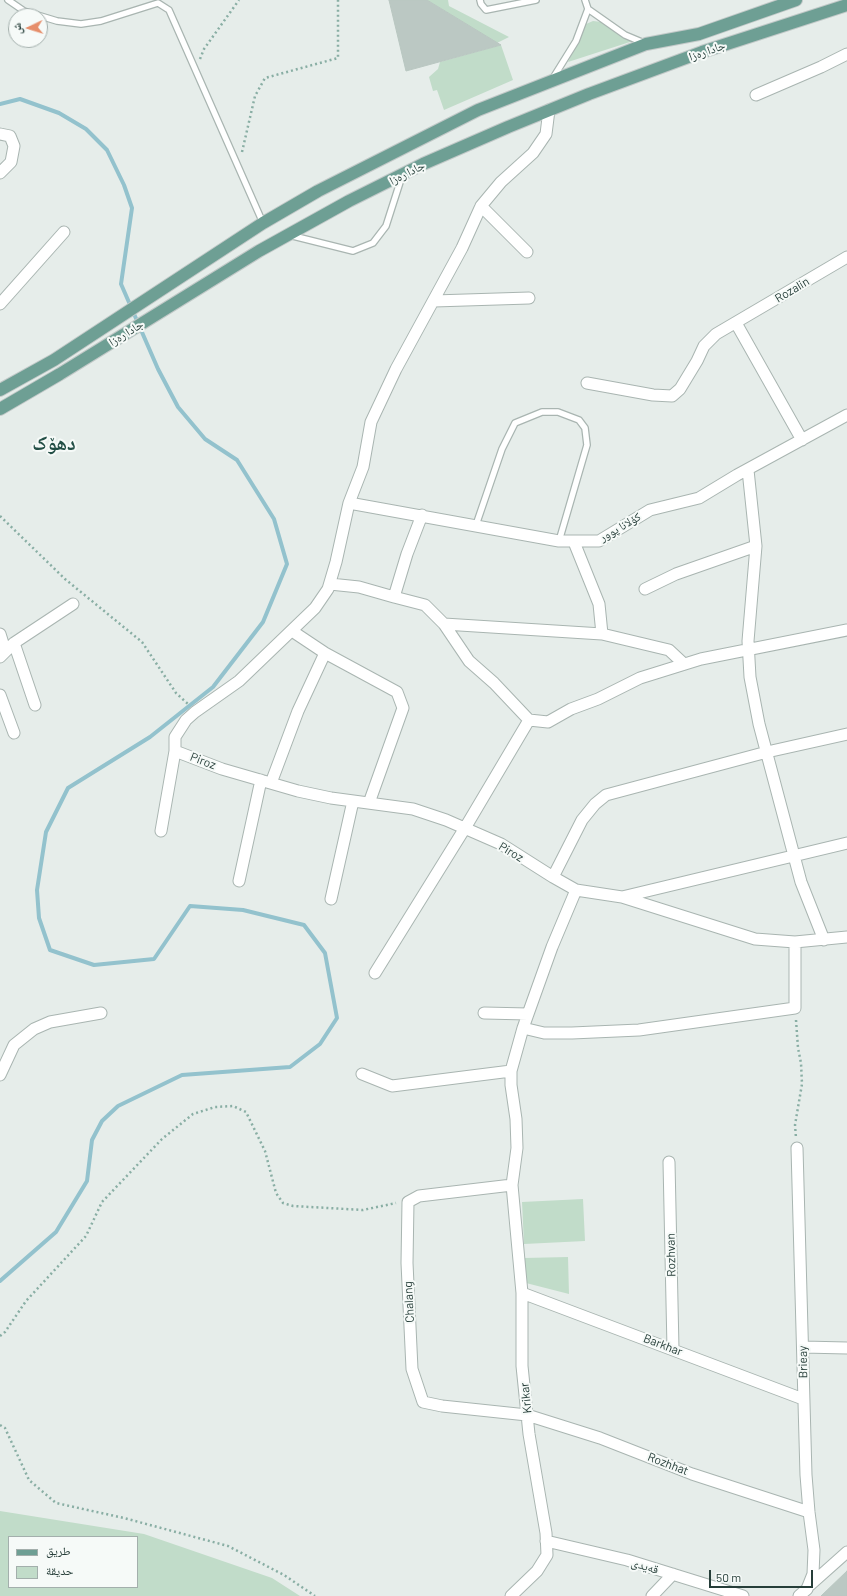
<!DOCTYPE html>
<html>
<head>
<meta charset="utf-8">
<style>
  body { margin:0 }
  #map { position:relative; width:847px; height:1596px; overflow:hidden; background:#e6edea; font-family:Barlow,"Noto Naskh Arabic",sans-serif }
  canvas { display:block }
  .legend { position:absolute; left:8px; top:1536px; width:130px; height:52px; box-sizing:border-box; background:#f6faf8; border:1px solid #a3afac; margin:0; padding:5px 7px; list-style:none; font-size:12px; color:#263e39 }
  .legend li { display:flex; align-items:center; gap:8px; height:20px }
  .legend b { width:20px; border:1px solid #a3afac }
  .north { position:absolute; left:8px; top:8px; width:40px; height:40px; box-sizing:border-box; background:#f6faf8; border:1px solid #a3afac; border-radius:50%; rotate:266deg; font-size:11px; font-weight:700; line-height:16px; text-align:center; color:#263e39 }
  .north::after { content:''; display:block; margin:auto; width:14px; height:18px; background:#e68e6b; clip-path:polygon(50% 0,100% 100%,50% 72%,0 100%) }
  .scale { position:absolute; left:709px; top:1570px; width:104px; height:18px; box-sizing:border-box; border:2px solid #263e39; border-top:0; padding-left:5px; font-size:12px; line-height:14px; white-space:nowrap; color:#263e39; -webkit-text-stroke:3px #f6faf8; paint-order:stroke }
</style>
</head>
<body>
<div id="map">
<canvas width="847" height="1596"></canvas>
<ul class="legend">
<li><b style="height:5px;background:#6e9f94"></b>طريق</li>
<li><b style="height:11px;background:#c1dcc9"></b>حديقة</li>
</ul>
<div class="north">ش</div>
<div class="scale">50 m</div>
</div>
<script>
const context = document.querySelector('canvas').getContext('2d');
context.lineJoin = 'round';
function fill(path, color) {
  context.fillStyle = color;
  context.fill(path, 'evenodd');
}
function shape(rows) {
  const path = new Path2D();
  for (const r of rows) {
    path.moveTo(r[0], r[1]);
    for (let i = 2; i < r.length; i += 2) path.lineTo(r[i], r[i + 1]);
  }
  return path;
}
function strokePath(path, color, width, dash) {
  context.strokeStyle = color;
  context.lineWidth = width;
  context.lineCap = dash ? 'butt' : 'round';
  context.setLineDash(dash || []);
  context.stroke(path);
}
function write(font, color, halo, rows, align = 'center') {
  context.font = font + ' Barlow,"Noto Naskh Arabic",sans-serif';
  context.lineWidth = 4;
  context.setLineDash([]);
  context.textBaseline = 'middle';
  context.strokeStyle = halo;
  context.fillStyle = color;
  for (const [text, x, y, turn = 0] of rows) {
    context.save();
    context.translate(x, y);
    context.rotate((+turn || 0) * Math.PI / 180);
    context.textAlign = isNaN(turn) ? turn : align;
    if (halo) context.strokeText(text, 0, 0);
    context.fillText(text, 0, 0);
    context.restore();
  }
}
fill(shape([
  [427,0,448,0,449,6,509,37,497,43],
  [593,21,602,22,616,33,633,41,568,62,586,24],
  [501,45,513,80,444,110,437,90,433,91,429,77,438,69,440,62],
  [583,1199,585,1241,524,1244,522,1202],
  [568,1257,569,1294,526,1283,524,1258],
  [0,1511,144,1534,272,1578,300,1596,0,1596],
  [9,1537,137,1537,137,1587,9,1587]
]), '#c1dcc9');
strokePath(shape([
  [0,104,20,99,59,113,86,129,107,150,124,185,132,208,121,284,158,369,178,407,205,439,237,460,274,519,287,564,263,622,213,687,150,737,68,788,46,832,37,890,39,918,50,950,94,965,154,959,190,906,243,910,304,925,325,953,337,1018,320,1044,290,1067,182,1075,118,1106,102,1121,92,1140,87,1181,56,1232,0,1281]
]), '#93c2cd', 4);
const building = shape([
  [389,0,427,0,501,45,406,71,389,0],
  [847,1571,847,1596,821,1596,847,1571]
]);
fill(building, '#bbc8c3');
strokePath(building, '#b9c7c1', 1);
const lane = shape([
  [8,0,24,11,57,21,81,24,101,21,158,3,169,10,263,223],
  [480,0,481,4,486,10,536,0],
  [588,9,625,35,644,43],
  [553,78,576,41,588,9,585,0],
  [289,235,353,251,373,243,386,226,402,176],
  [476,525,502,449,515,423,542,412,558,412,579,420,585,428,587,445,559,541]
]);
const street = shape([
  [756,95,821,67,847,54],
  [0,134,10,136,14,146,11,162,0,173],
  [481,206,527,252],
  [434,301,529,298],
  [0,304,64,232],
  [736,323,802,440],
  [587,383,653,395,672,396,680,389,697,361,704,346,716,334,847,257],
  [748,470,756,546,748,641,750,677,759,724,801,882,824,940],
  [349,503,559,541,599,541,650,510,699,498,737,475,847,415],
  [422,515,407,554,394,597,425,605,444,624,469,661,494,683,529,720,548,722,571,709,598,699,640,678,701,659,847,630],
  [574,542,599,604,602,634],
  [330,584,359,587,394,597],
  [645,589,676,574,756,546],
  [444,624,602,634,669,650,684,664],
  [292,631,325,653,397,692,403,708,369,803],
  [0,634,5,650],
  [14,643,35,705],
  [0,657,14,643,73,604],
  [0,695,14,733],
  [175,751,222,769,298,791,331,798,413,809,446,820,501,844,553,877,576,890,622,897,755,939,795,942,847,937],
  [271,783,298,711,325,653],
  [161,831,175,751,175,737,186,720,195,712,239,681,315,608,328,589,336,562,349,503,363,467,371,422,396,369,462,248,481,206,501,182,533,153,546,134,549,110],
  [553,877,582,820,595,804,606,795,767,752,847,734],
  [239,881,261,780],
  [622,897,847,843],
  [331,899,353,801],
  [375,973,465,828,529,720],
  [484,1013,528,1014],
  [523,1028,544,1033,572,1033,639,1030,795,1008,795,942],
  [362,1074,392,1086,511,1071],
  [0,1075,14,1045,34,1029,50,1022,101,1013],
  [797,1148,806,1475,809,1512,814,1550,813,1574,807,1589,799,1596],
  [669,1162,673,1349],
  [512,1185,419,1196,408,1202,407,1263,412,1369,423,1402,442,1406,527,1415,600,1438,692,1474,809,1512],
  [522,1293,803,1399],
  [803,1347,847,1348],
  [546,1541,627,1560,743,1596],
  [810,1585,847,1552],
  [511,1596,537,1571,547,1555,546,1533,529,1434,522,1366,522,1293,512,1185,517,1148,516,1119,511,1085,511,1071,523,1028,552,947,576,890],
  [652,1596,673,1574]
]);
const primary = shape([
  [0,390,54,360,263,223,318,191,478,110,646,44,699,34,796,0],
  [0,409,60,374,259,251,349,201,423,164,508,127,589,94,702,52,847,5]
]);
strokePath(lane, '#a9b5b1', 8);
strokePath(street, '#a9b5b1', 13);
strokePath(primary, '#c2c9c8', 14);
strokePath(shape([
  [200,59,204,49,239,0],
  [242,152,255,96,265,78,338,58,338,0],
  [0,516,65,579,142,642,176,693,188,704],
  [796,1020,798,1048,801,1063,802,1084,795,1125,796,1138],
  [0,1336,5,1332,26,1301,86,1236,102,1202,162,1139,193,1114,215,1107,233,1106,246,1112,265,1151,276,1193,283,1203,293,1206,363,1210,396,1203],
  [0,1425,5,1428,29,1480,56,1503,124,1518,228,1546,284,1575,315,1596]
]), '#89aea4', 2.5, [2, 3]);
strokePath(lane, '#fff', 5.5);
strokePath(street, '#fff', 11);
strokePath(primary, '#6e9f94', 12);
write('12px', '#263e39', '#f6faf8', [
  ["جادا ره‌زا",707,51,-19],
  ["جادا ره‌زا",407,173,-27],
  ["Rozalin",792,290,-31],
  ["جادا ره‌زا",126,333,-32],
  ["کۆلانا پوور",620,527,-30],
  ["Piroz",203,761,21],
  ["Piroz",511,852,31],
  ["Rozhvan",671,1255,-91],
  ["Chalang",409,1302,-93],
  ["Barkhar",663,1345,21],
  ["Brieay",803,1362,-91],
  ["Krikar",526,1398,-96],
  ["Rozhhat",668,1464,21],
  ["قەیدی",645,1566,17]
]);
write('bold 20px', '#234f46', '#f6faf8', [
  ["دھۆک",54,443]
]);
</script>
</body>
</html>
